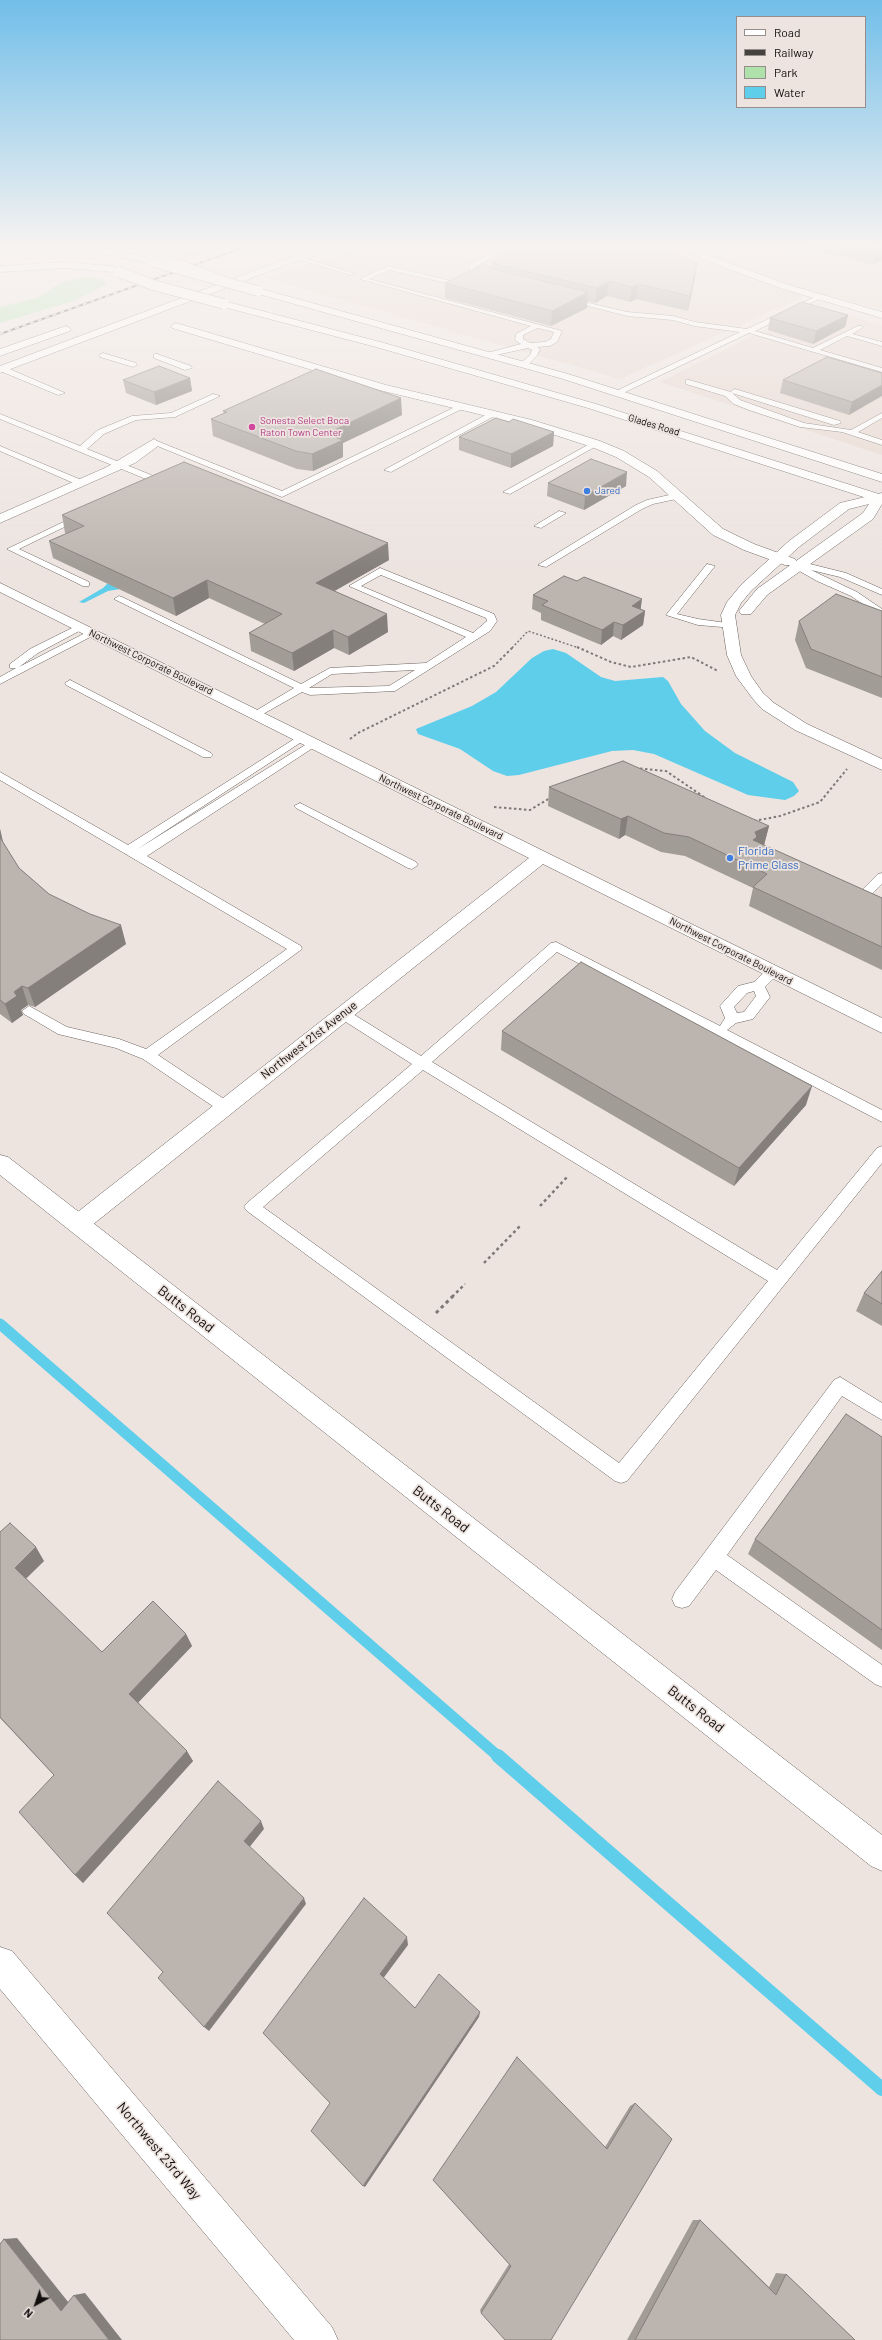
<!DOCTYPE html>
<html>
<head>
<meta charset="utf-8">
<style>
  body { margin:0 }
  #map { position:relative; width:882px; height:2340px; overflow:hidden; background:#ede4e0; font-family:Barlow,sans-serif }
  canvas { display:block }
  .legend { position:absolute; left:736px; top:16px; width:130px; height:92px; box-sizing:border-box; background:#ede4e0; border:1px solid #958e8c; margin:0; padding:5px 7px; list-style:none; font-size:12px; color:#110e0d }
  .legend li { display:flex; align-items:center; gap:8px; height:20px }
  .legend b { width:20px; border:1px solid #958e8c }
  .north { position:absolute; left:16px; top:2284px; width:40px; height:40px; -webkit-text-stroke:3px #ede4e0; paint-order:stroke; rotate:220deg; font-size:11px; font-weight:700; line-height:16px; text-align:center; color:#110e0d }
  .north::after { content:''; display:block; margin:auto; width:14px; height:18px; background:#110e0d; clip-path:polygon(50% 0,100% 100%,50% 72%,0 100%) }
</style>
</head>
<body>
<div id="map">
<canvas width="882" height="2340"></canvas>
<ul class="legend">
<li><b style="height:5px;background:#fff"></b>Road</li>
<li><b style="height:5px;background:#464240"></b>Railway</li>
<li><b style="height:11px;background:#afe1ab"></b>Park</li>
<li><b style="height:11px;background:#5fceeb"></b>Water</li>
</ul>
<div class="north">N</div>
</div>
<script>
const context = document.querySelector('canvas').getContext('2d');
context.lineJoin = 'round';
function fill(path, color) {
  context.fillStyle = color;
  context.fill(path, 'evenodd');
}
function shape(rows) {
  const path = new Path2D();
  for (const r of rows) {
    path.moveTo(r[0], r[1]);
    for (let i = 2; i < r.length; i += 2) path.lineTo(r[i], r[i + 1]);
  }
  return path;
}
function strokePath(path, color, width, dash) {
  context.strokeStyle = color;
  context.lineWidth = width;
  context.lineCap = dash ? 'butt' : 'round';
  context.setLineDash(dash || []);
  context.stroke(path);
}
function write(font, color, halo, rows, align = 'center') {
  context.font = font + ' Barlow,sans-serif';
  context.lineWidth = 3.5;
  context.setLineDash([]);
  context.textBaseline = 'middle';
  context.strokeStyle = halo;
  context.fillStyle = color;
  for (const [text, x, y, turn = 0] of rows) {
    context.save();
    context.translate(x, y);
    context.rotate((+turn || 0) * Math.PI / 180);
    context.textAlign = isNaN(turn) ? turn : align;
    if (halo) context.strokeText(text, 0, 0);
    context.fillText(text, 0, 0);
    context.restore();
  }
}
fill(shape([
  [384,243,882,243,882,309,814,292,620,379,265,278,319,260],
  [817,307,882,325,882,455,660,382,796,314]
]), '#e7d7cf');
fill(shape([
  [150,243,234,243,196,257,164,253],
  [83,277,104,279,106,285,73,301,0,323,0,307,37,298,62,282]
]), '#afe1ab');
fill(shape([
  [109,582,120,589,108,591,84,603,79,602,103,588],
  [553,649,566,653,601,677,615,681,663,677,668,681,681,704,705,731,735,753,793,782,799,791,794,796,785,800,748,795,654,754,633,750,612,751,519,775,507,776,493,771,460,749,418,734,416,729,472,706,496,692,532,658,544,651]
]), '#5fceeb');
strokePath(shape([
  [0,1324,499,1757]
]), '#5fceeb', 11);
strokePath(shape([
  [498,1756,882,2089]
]), '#5fceeb', 14);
const service = shape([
  [510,243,518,243,475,267,492,279,492,281,488,281,471,271,469,265,510,243],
  [741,243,752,243,703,258,700,256,741,243],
  [762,243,774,243,816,255,813,257,762,243],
  [297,257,301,257,356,274,351,275,297,259,297,257],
  [388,266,468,285,465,287,389,270,369,279,562,331,557,342,550,346,537,347,540,349,537,356,527,366,520,364,530,355,532,350,528,348,487,357,487,353,521,344,515,340,516,334,531,326,360,279,388,266],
  [538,328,554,332,551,339,545,342,530,343,523,339,523,335,538,328],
  [819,295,821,298,755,331,813,348,858,326,862,326,862,328,852,334,882,342,882,346,847,336,820,350,882,368,882,372,749,333,619,395,616,395,616,391,740,332,694,326,673,320,627,316,565,300,568,298,627,312,673,316,695,322,747,329,819,295],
  [103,353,136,363,137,365,133,367,100,357,99,355,103,353],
  [157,354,191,366,192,368,185,370,154,358,154,354,157,354],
  [0,367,5,367,65,393,58,395,0,371,0,367],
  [689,380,731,392,740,400,804,423,851,430,882,413,882,418,858,432,882,440,882,445,842,432,800,427,749,410,734,404,725,396,686,384,686,380,689,380],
  [735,389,840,421,841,423,834,425,732,393,731,391,735,389],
  [213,394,220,396,175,417,136,420,104,434,87,449,161,479,162,481,158,484,0,419,0,414,80,446,98,430,132,416,171,413,213,394],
  [457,406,464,408,282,497,150,443,157,441,282,491,457,406],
  [491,412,498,414,391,472,384,470,491,412],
  [593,442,600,444,510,494,503,492,593,442],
  [0,446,84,481,85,483,78,485,0,451,0,446],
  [678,493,682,496,681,498,653,504,642,509,546,567,538,565,636,505,647,500,678,493],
  [559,511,566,513,541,528,534,526,559,511],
  [78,515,85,517,19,549,89,582,89,586,83,586,7,549,78,515],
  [790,559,802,565,806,563,846,573,882,589,882,595,840,577,811,570,857,592,882,609,882,617,851,596,817,581,787,564,785,562,790,559],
  [707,564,715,566,677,614,698,619,734,624,734,628,698,625,666,615,707,564],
  [380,568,494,614,497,621,490,631,395,691,310,695,302,692,256,718,251,715,252,713,294,688,114,599,119,596,122,597,301,684,330,668,426,663,466,637,349,586,380,568],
  [381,575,486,618,487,621,473,633,361,586,381,575],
  [415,670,389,686,309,688,332,674,415,670],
  [80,624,85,627,83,629,38,653,19,667,89,631,93,630,98,633,0,684,0,677,16,668,10,668,10,664,30,649,80,624],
  [70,680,211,753,213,755,211,757,203,757,66,685,65,683,70,680],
  [302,734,306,735,306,739,136,850,310,742,318,742,319,744,147,856,301,946,302,949,158,1055,230,1103,232,1107,230,1111,220,1111,143,1059,116,1048,58,1034,24,1014,22,1011,29,1006,67,1027,119,1039,146,1049,287,949,0,780,0,772,128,845,302,734],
  [300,803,416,862,418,865,412,869,408,868,296,808,294,806,300,803],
  [882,873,882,884,864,902,856,902,854,899,856,896,878,874,882,873],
  [556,942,720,1026,725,1018,720,1006,738,986,754,982,767,969,777,969,779,972,777,975,765,987,770,997,753,1019,736,1023,727,1030,882,1110,882,1122,557,952,432,1062,777,1270,877,1148,882,1146,882,1163,627,1481,621,1483,615,1481,247,1211,244,1207,247,1203,412,1064,338,1017,336,1014,338,1011,348,1011,421,1056,551,943,556,942],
  [754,991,756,996,744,1012,737,1013,734,1007,747,993,754,991],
  [423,1070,768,1281,619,1463,263,1207,423,1070],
  [840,1377,882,1403,882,1420,842,1396,727,1555,882,1665,882,1687,875,1684,716,1570,689,1606,682,1608,675,1606,672,1599,675,1592,834,1380,840,1377]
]);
const minor = shape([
  [176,323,386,385,532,420,600,441,624,451,657,471,723,529,754,544,795,559,797,562,795,565,785,565,744,550,713,535,649,477,616,457,592,447,524,425,379,390,172,328,171,326,176,323],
  [154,439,160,443,158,446,135,463,0,523,0,514,107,467,154,439],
  [0,583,882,1018,882,1033,543,864,86,1230,78,1233,70,1230,67,1224,70,1218,529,858,0,592,0,583],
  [0,1947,12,1951,332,2327,338,2340,294,2340,0,1989,0,1947]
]);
const tertiary = shape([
  [671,243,684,243,726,262,789,285,882,312,882,318,783,289,720,266,671,243],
  [882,493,882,504,873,519,767,595,751,614,741,614,739,611,757,589,863,513,869,504,849,509,799,547,751,591,741,603,735,615,741,655,751,676,763,693,774,703,807,724,882,759,882,770,795,730,762,709,753,699,736,676,727,655,721,615,727,602,741,585,789,541,840,503,882,493],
  [0,1155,8,1157,882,1835,882,1871,871,1866,0,1175,0,1155]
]);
const secondary = shape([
  [337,243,352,243,286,265,0,373,0,366,280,261,337,243],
  [66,326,71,329,70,331,0,356,0,349,66,326]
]);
const primary = shape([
  [56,243,76,243,150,258,155,261,150,264,56,243],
  [258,288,568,374,882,474,882,482,560,378,255,293,255,289,258,288],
  [224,301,384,343,596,404,882,495,882,503,588,408,376,347,220,306,220,302,224,301]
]);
const motorway = shape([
  [131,243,141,243,166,258,158,260,141,252,131,243],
  [64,262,112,266,117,269,112,272,64,268,0,272,0,266,64,262]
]);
strokePath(service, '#6a625e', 1);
strokePath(minor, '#6a625e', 1);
strokePath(tertiary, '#6a625e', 1);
strokePath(secondary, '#6a625e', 1);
strokePath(primary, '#6a625e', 1);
strokePath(motorway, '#6a625e', 1);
strokePath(shape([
  [512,648,528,631,579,648]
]), '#7f7976', 1.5, [2, 2]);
strokePath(shape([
  [577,647,611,662,631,667,691,657,718,671],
  [350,739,358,733,494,666,513,647],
  [635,768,666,771,707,799],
  [494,807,530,810,550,798],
  [754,821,780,816,820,802,847,769]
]), '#7f7976', 2, [2.5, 2.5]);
strokePath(shape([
  [540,1206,568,1176],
  [484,1263,521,1225],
  [452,1297,465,1284]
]), '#7f7976', 2.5, [3, 3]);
strokePath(shape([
  [436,1313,453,1296]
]), '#7f7976', 3, [3.5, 3.5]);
fill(service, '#fff');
fill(minor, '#fff');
fill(tertiary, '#fff');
fill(secondary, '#fff');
fill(primary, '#fff');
fill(motorway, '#fff');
const rail = shape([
  [0,334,256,243]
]);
strokePath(rail, '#464240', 2);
strokePath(rail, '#ede4e0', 1.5, [4]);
const primaryBridge = shape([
  [150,261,258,291],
  [119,272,153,285,224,304]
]);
const motorwayBridge = shape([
  [161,258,220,280]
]);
strokePath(primaryBridge, '#6a625e', 11, []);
strokePath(motorwayBridge, '#6a625e', 11, []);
strokePath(primaryBridge, '#fff', 10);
strokePath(motorwayBridge, '#fff', 10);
fill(shape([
  [786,243,882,243,882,260,873,265],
  [492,261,697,263,695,278,688,311,636,299,630,302,607,296,595,303,587,301,587,308,551,326,445,298,445,283,491,268],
  [848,315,845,327,813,344,768,330,770,318],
  [882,373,849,415,780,393,783,380],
  [190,378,192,391,156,405,126,393,123,380],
  [223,411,402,415,343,443,343,457,313,471,297,469,213,436,211,419,224,413],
  [509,422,554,432,553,446,511,468,459,450,459,437],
  [548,483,626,486,584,510,547,496],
  [62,515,389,560,334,591,388,632,349,655,334,648,294,671,251,651,249,633,265,624,209,598,176,616,53,558,49,541,67,533,65,533],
  [533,595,641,609,645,611,643,625,621,640,613,636,601,645,541,620,541,613,532,609],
  [882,611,882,698,806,668,795,640,799,621],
  [549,787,769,826,764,845,882,898,882,970,749,906,753,888,685,856,661,852,625,835,619,839,548,806],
  [0,829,3,843,19,868,49,894,126,944,35,1007,28,1005,21,1010,23,1015,12,1023,0,1014],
  [502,1031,806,1105,734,1186,501,1050],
  [882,1271,882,1326,856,1311,864,1293],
  [882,1437,882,1650,748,1554,755,1539],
  [0,1532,44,1561,26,1579,102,1652,186,1634,192,1646,138,1702,193,1761,83,1883,75,1875,54,1775,0,1718],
  [635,2103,672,2139,481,2313,480,2310,509,2264,433,2180,605,2147,630,2106],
  [693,2220,700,2220,769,2287,776,2273,786,2274,855,2340,627,2340]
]), '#a29c96');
fill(shape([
  [882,247,882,260,873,265,877,250],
  [697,263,695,278,688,311,690,296],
  [609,281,607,296,595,303,597,288],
  [638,284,636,299,630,302,632,287],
  [588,292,587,308,551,326,552,311],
  [848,315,845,327,813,344,816,331],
  [190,378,192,391,156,405,154,392],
  [882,385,882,396,849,415,852,402],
  [401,398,402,415,343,443,343,457,313,471,312,454,326,434],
  [554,432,553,446,511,468,511,454],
  [627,472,626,486,584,510,585,496],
  [388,543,389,560,317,601,316,583],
  [207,580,209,598,176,616,173,598],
  [642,599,640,614,645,611,643,625,621,640,623,625,632,606],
  [387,614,388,632,349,655,348,637],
  [614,622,613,636,601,645,602,630],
  [333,630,334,648,294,671,292,653],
  [628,816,625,835,619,839,621,819],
  [769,826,764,845,752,856,755,832],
  [0,829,7,859,0,835],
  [121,925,126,944,35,1007,28,988],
  [22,986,28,1005,21,1010,23,1015,12,1023,5,1004,14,992],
  [812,1086,806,1105,734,1186,739,1168],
  [36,1547,44,1561,23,1581,15,1568],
  [186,1634,192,1646,136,1705,129,1694],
  [187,1751,193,1761,83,1883,75,1875],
  [261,1821,264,1829,248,1849,244,1841],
  [304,1898,306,1904,209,2031,204,2027],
  [407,1937,408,1945,382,1980,380,1974],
  [480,2012,479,2017,365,2187,363,2186],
  [17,2238,73,2308,61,2311,4,2239],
  [85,2293,122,2340,109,2340,74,2295]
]), '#847f7a');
const building = shape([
  [528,243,647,243,697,263,690,296,638,284,632,287,609,281,597,288,499,265,492,261,528,243],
  [849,243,882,243,882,247,877,250,849,243],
  [484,264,494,269,588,292,552,311,445,283,484,264],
  [802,302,848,315,816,331,770,318,802,302],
  [827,357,882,373,882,385,852,402,783,380,827,357],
  [159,366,190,378,154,392,123,380,159,366],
  [316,369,401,398,326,434,343,440,312,454,296,451,211,419,227,412,223,411,316,369],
  [496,418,509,422,513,419,554,432,511,454,459,437,496,418],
  [591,459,627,472,585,496,548,483,591,459],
  [184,462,388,543,316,583,387,614,348,637,333,630,292,653,249,633,282,614,207,580,173,598,49,541,84,526,62,515,184,462],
  [564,576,577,581,584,577,642,599,632,606,645,611,623,625,614,622,602,630,542,605,548,601,533,595,564,576],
  [836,594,882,611,882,677,811,649,799,621,836,594],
  [623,761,769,826,755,832,757,837,753,840,882,898,882,947,753,887,767,874,689,837,664,833,628,816,621,819,549,787,623,761],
  [0,835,1,839,19,868,49,894,90,914,121,925,28,988,22,986,14,992,17,996,5,1004,0,1000,0,835],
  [581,962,812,1086,739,1168,502,1031,581,962],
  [882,1271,882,1304,864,1293,882,1271],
  [846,1414,882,1437,882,1630,755,1539,846,1414],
  [10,1523,36,1547,15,1568,102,1652,153,1601,186,1634,129,1694,187,1751,75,1875,19,1812,54,1775,0,1717,0,1532,10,1523],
  [218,1781,261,1821,244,1841,304,1898,204,2027,158,1978,163,1972,107,1913,218,1781],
  [364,1898,407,1937,380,1974,415,2008,439,1974,480,2012,363,2186,311,2131,330,2103,263,2033,364,1898],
  [517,2057,607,2149,635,2103,672,2139,551,2340,505,2340,481,2313,511,2266,433,2180,517,2057],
  [700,2220,776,2295,786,2274,855,2340,635,2340,700,2220],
  [4,2239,61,2311,74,2295,109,2340,0,2340,0,2244,4,2239]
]);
fill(building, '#bcb5af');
strokePath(building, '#847f7a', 1);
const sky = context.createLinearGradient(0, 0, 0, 571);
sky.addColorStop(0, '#71bee9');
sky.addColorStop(0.43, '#f7f3f1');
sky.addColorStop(1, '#f7f3f100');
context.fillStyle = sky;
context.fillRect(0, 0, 882, 571);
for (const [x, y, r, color] of [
  [252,427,4,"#d1479c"],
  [587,491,4,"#3f7fe0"],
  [730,858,4,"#3f7fe0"]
]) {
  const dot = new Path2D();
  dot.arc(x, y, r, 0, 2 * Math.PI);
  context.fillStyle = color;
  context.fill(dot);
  strokePath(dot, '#ede4e0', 1.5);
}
write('10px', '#b23c85', '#ede4e0', [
  ["Sonesta Select Boca",260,421],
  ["Raton Town Center",260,433]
], 'left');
write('10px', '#110e0d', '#ede4e0', [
  ["Glades Road",654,425,17],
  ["Northwest Corporate Boulevard",151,662,26],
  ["Northwest Corporate Boulevard",441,807,26],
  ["Northwest Corporate Boulevard",731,951,27]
]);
write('10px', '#366cbe', '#ede4e0', [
  ["Jared",595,491]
], 'left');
write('12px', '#366cbe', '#ede4e0', [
  ["Florida",738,851],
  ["Prime Glass",738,865]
], 'left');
write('12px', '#110e0d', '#ede4e0', [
  ["Northwest 21st Avenue",309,1040,-38]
]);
write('14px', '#110e0d', '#ede4e0', [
  ["Butts Road",186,1309,38],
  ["Butts Road",441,1509,38],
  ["Butts Road",696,1709,38],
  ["Northwest 23rd Way",159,2151,50]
]);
</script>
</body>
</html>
